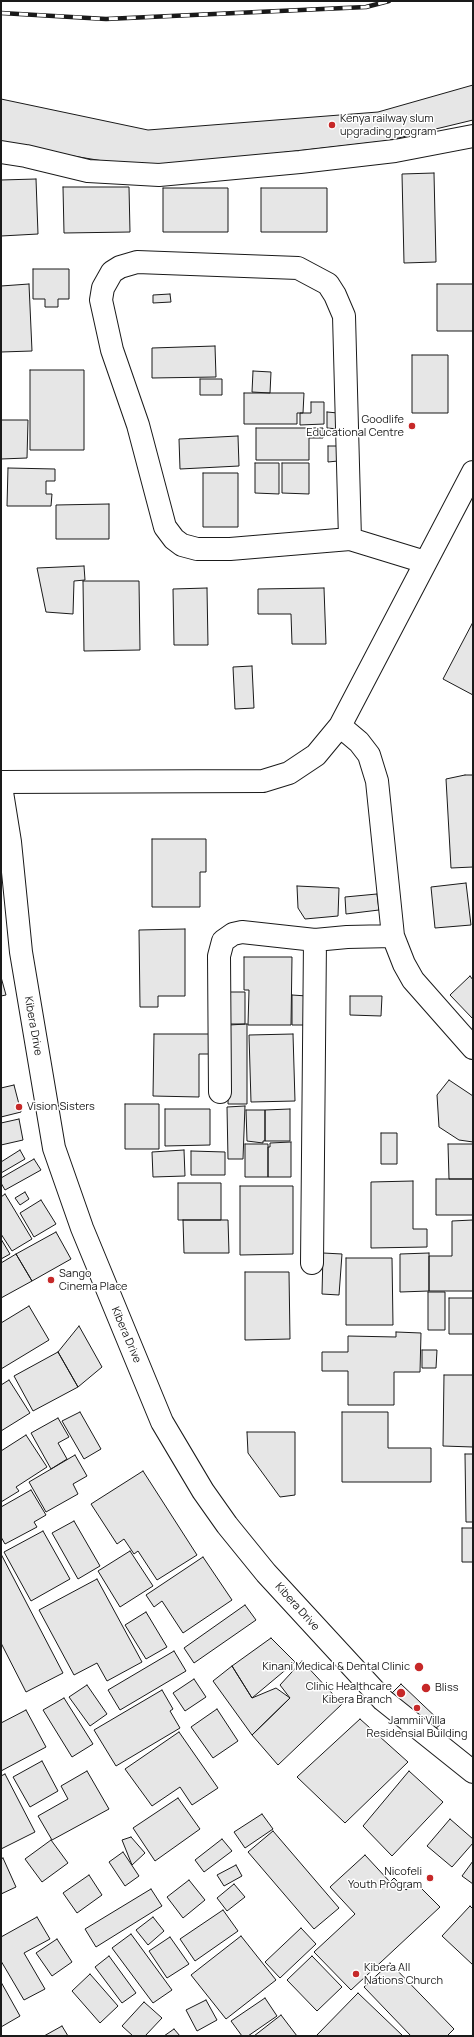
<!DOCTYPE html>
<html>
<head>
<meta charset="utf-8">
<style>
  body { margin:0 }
  #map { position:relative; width:474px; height:2037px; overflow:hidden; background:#fff; font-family:Manrope,sans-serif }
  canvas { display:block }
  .frame { position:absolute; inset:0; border:2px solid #1a1a1a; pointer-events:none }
</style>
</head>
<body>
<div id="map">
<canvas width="474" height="2037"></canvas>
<div class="frame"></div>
</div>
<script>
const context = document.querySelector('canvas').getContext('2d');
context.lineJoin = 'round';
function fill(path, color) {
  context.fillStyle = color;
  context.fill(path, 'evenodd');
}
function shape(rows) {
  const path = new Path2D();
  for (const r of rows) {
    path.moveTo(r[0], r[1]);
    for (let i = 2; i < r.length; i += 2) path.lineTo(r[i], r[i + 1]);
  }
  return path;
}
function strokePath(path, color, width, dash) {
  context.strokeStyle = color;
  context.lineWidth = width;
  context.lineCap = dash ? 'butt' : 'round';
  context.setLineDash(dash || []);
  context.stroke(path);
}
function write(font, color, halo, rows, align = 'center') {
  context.font = font + ' Manrope,sans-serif';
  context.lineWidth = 3;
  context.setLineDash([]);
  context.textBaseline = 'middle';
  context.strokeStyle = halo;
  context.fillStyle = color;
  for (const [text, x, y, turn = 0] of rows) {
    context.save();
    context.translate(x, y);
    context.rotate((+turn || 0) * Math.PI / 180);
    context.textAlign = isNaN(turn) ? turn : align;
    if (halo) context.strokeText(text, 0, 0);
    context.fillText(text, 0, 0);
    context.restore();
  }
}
const building = shape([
  [473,85,473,120,386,141,145,168,1,144,1,99,148,130,378,112,473,85],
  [434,173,436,262,404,263,402,174,434,173],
  [36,179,38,234,1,236,1,180,36,179],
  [63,187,129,187,130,232,64,233,63,187],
  [163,188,228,188,228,232,163,232,163,188],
  [261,188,327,188,327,232,261,232,261,188],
  [33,269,69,269,69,299,58,299,58,307,45,307,45,299,33,299,33,269],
  [29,284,32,351,1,352,1,286,29,284],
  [437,284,473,284,473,331,437,331,437,284],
  [170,294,171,302,153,303,153,295,170,294],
  [215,346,216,377,152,378,152,348,215,346],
  [412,355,448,355,448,413,412,413,412,355],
  [30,370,84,370,84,450,30,450,30,370],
  [253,371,271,372,270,393,252,392,253,371],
  [200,379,222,379,222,395,200,395,200,379],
  [244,393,304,393,303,413,297,413,297,424,244,424,244,393],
  [311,402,324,402,324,424,300,425,300,413,311,413,311,402],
  [327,412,338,413,338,429,327,428,327,412],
  [1,420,28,420,27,458,1,459,1,420],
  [256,428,323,428,323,438,309,438,309,460,256,460,256,428],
  [238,436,239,466,180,469,179,439,238,436],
  [328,446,338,446,338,461,328,462,328,446],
  [255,463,279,463,279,494,255,493,255,463],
  [282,463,309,463,309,494,282,493,282,463],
  [8,468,55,469,55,481,46,481,46,494,52,494,51,506,7,506,8,468],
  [203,473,238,473,238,527,203,527,203,473],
  [109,504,109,539,56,539,56,505,109,504],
  [84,566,85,580,74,581,73,614,46,612,37,568,84,566],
  [83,581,139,581,140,650,84,651,83,581],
  [207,588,208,645,174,645,173,589,207,588],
  [324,588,326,644,292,644,291,614,258,614,258,589,324,588],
  [473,622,473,695,443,679,473,622],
  [252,666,254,708,235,709,233,667,252,666],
  [465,775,473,775,473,867,451,868,446,779,465,775],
  [152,839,206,839,206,872,200,872,200,907,152,907,152,839],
  [466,883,471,925,435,928,431,887,466,883],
  [297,886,339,888,338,916,305,919,298,908,297,886],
  [377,894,379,910,346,914,345,897,377,894],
  [185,929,185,996,158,996,158,1007,140,1007,139,930,185,929],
  [244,957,292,957,291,1025,248,1025,249,990,244,990,244,957],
  [470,976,473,980,473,1019,450,995,470,976],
  [1,977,6,995,1,996,1,977],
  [228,992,245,992,245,1024,228,1024,228,992],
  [292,995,307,996,307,1025,292,1025,292,995],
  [350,996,382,996,381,1016,350,1015,350,996],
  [247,1024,247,1104,228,1104,229,1025,247,1024],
  [154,1034,211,1034,211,1054,199,1054,199,1097,153,1096,154,1034],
  [293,1034,295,1101,251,1102,249,1035,293,1034],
  [449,1080,473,1096,473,1142,459,1140,439,1127,437,1095,449,1080],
  [14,1085,21,1112,1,1117,1,1088,14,1085],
  [125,1104,159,1104,159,1149,125,1149,125,1104],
  [245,1106,243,1159,228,1159,227,1107,245,1106],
  [165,1109,210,1109,210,1145,165,1146,165,1109],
  [290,1109,290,1141,265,1141,265,1110,290,1109],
  [246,1110,265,1110,265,1141,263,1141,263,1143,247,1141,246,1110],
  [19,1119,23,1140,1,1145,1,1123,19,1119],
  [381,1133,397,1133,397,1164,381,1164,381,1133],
  [291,1142,291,1177,268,1177,268,1147,270,1147,270,1143,291,1142],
  [245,1144,268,1144,268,1177,245,1177,245,1144],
  [448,1144,473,1144,473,1179,449,1179,448,1144],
  [20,1150,25,1159,1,1173,1,1162,20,1150],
  [184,1150,185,1176,153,1177,152,1152,184,1150],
  [191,1151,225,1152,225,1175,191,1175,191,1151],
  [34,1159,41,1170,5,1190,1,1183,1,1178,34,1159],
  [436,1179,473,1179,473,1215,436,1215,436,1179],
  [413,1181,413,1229,427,1229,427,1247,371,1248,371,1182,413,1181],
  [178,1183,221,1183,221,1220,178,1220,178,1183],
  [240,1186,293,1186,293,1254,240,1255,240,1186],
  [25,1192,29,1199,20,1205,15,1198,25,1192],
  [5,1194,32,1239,12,1251,1,1234,1,1197,5,1194],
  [41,1200,56,1224,34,1237,20,1213,41,1200],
  [183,1220,228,1220,229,1253,184,1253,183,1220],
  [473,1220,473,1291,429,1291,429,1256,452,1256,452,1221,473,1220],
  [56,1232,71,1259,32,1281,16,1254,56,1232],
  [1,1239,10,1254,1,1259,1,1239],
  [323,1253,342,1254,339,1295,322,1294,323,1253],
  [429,1253,429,1291,400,1292,400,1254,429,1253],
  [16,1254,32,1281,1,1298,1,1263,16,1254],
  [346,1258,392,1258,393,1325,346,1325,346,1258],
  [245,1272,289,1272,290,1339,245,1340,245,1272],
  [428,1292,445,1292,445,1330,428,1330,428,1292],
  [449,1298,473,1298,473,1334,449,1334,449,1298],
  [29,1306,49,1340,1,1369,1,1323,29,1306],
  [79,1326,102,1367,78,1387,58,1352,79,1326],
  [396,1332,421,1333,420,1372,394,1372,394,1405,348,1405,348,1371,322,1371,322,1352,348,1352,348,1336,396,1337,396,1332],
  [422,1350,437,1350,436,1368,422,1368,422,1350],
  [58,1352,78,1387,33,1411,14,1376,58,1352],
  [444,1375,473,1375,473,1447,443,1446,444,1375],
  [9,1380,30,1413,1,1431,1,1385,9,1380],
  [80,1412,101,1449,84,1459,62,1421,80,1412],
  [342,1412,388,1412,388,1448,431,1448,431,1482,342,1482,342,1412],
  [58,1418,69,1437,58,1443,67,1459,51,1469,31,1433,58,1418],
  [247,1432,295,1432,295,1495,280,1497,248,1453,247,1432],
  [26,1435,47,1467,16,1487,19,1491,1,1502,1,1451,26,1435],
  [465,1454,473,1454,473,1522,466,1522,465,1454],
  [75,1455,87,1476,73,1484,78,1494,46,1512,29,1482,75,1455],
  [143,1471,197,1555,157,1580,138,1551,134,1554,124,1539,117,1544,91,1504,143,1471],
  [31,1490,46,1515,34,1522,37,1527,5,1544,1,1537,1,1507,31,1490],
  [74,1521,100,1566,78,1579,52,1533,74,1521],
  [462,1528,473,1528,473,1562,462,1562,462,1528],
  [43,1531,70,1579,31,1601,4,1552,43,1531],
  [130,1551,153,1586,120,1607,98,1571,130,1551],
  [1,1554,63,1673,26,1692,1,1643,1,1554],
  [203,1557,232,1600,183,1633,162,1601,154,1607,146,1595,203,1557],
  [97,1579,142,1662,107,1681,97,1663,74,1675,39,1610,97,1579],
  [245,1605,256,1620,194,1663,184,1648,245,1605],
  [146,1612,167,1647,146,1659,125,1625,146,1612],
  [271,1638,295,1662,252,1698,232,1666,271,1638],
  [174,1651,186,1671,120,1710,108,1690,174,1651],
  [302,1661,342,1704,278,1765,252,1735,290,1698,280,1685,302,1661],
  [232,1666,252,1698,276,1688,290,1698,252,1735,213,1681,232,1666],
  [194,1679,206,1697,185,1711,173,1693,194,1679],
  [401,1684,442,1723,434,1730,392,1693,401,1684],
  [87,1685,107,1714,90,1726,69,1697,87,1685],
  [162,1690,173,1709,170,1711,180,1728,116,1766,94,1730,162,1690],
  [64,1698,93,1744,72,1757,43,1710,64,1698],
  [217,1709,238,1741,213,1758,191,1727,217,1709],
  [26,1710,46,1747,1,1771,1,1723,26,1710],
  [360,1719,408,1762,345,1823,297,1777,360,1719],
  [179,1732,218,1788,192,1805,180,1787,152,1806,125,1769,179,1732],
  [42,1761,58,1791,30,1807,13,1777,42,1761],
  [87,1771,109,1809,52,1840,38,1816,68,1799,61,1786,87,1771],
  [409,1771,443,1802,392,1856,363,1826,409,1771],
  [5,1774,35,1832,1,1849,1,1776,5,1774],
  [178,1798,200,1829,155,1861,133,1828,178,1798],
  [262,1814,273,1829,245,1848,234,1832,262,1814],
  [450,1819,473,1839,473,1843,452,1867,427,1846,450,1819],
  [273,1831,339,1908,314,1929,248,1852,273,1831],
  [131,1837,145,1853,132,1865,122,1840,131,1837],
  [222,1839,232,1851,204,1872,195,1860,222,1839],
  [51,1840,68,1863,42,1882,25,1859,51,1840],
  [123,1852,139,1876,125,1886,109,1862,123,1852],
  [365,1855,390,1882,394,1878,406,1890,415,1882,440,1907,351,1990,314,1952,355,1914,330,1887,365,1855],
  [3,1858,16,1887,1,1894,1,1859,3,1858],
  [473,1861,473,1884,462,1876,473,1861],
  [236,1865,242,1876,224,1886,217,1875,236,1865],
  [89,1875,102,1895,77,1913,63,1893,89,1875],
  [189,1880,205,1900,183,1918,167,1897,189,1880],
  [234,1884,245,1897,227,1911,217,1898,234,1884],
  [151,1889,162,1906,96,1947,85,1929,151,1889],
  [470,1906,473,1909,473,1965,442,1936,470,1906],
  [223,1910,238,1931,195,1961,180,1939,223,1910],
  [37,1917,50,1939,24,1953,45,1989,24,2000,1,1961,1,1937,37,1917],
  [153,1917,164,1931,148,1945,136,1930,153,1917],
  [301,1928,316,1944,280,1978,265,1962,301,1928],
  [131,1934,172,1990,153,2003,112,1948,131,1934],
  [241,1936,276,1980,226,2019,191,1975,241,1936],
  [170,1937,189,1964,167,1978,149,1951,170,1937],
  [57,1939,72,1962,52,1976,36,1953,57,1939],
  [109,1956,136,1993,122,2003,95,1967,109,1956],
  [312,1956,342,1987,317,2011,287,1980,312,1956],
  [390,1963,454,2029,447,2036,411,2036,364,1987,390,1963],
  [90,1974,118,2006,100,2023,72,1991,90,1974],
  [1,1982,20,2016,1,2027,1,1982],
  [358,1993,403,2036,316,2036,358,1993],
  [265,1998,277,2016,248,2036,242,2036,231,2021,265,1998],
  [206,2000,217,2020,197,2031,186,2010,206,2000],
  [144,2002,162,2018,145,2036,133,2036,122,2026,144,2002],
  [281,2015,297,2036,254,2036,281,2015],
  [62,2026,68,2036,44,2036,62,2026],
  [174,2029,180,2036,164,2036,174,2029]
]);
fill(building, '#e6e6e6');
strokePath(building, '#1a1a1a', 1);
const street = shape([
  [1,152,26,156,88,171,159,175,300,162,395,151,473,136],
  [137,262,298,268,328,284,335,295,344,316,350,539,230,549,197,549,182,545,174,539,165,527,138,425,112,350,101,300,103,288,112,272,120,267,137,262],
  [350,539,425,562],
  [340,726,359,742,369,755,377,781,393,936,404,964,413,980,473,1048],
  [1,782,263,781,289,773,316,755,340,726,473,472],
  [220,1092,219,956,223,941,233,934,242,932,315,940],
  [312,1263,315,940,347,937,393,936]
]);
const secondary = shape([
  [1,786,10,842,21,952,54,1148,82,1228,162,1422,203,1491,227,1525,266,1573,383,1700,473,1772]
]);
strokePath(street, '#1a1a1a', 24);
strokePath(secondary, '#1a1a1a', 24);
strokePath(street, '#fff', 22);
strokePath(secondary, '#fff', 22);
const rail = shape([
  [1,13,106,19,366,7,389,1]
]);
strokePath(rail, '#1a1a1a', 4.5);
strokePath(rail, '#fff', 3, [9]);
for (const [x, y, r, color] of [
  [332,125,4,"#c62828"],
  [412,426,4,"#c62828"],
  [19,1107,4,"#c62828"],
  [51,1280,4,"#c62828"],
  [419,1667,5,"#c62828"],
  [426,1688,5,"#c62828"],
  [401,1693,5,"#c62828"],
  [417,1708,4,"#c62828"],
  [430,1878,4,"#c62828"],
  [356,1974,4,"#c62828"]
]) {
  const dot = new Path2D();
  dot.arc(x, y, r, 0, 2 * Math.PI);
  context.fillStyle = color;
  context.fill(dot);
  strokePath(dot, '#fff', 1.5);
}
write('11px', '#1a1a1a', '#fff', [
  ["Kenya railway slum",340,119],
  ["upgrading program",340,132],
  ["Goodlife",404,420,"right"],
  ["Educational Centre",404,433,"right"],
  ["Vision Sisters",27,1107],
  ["Sango",59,1274],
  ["Cinema Place",59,1287],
  ["Kinani Medical & Dental Clinic",410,1667,"right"],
  ["Clinic Healthcare",392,1687,"right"],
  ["Kibera Branch",392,1700,"right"],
  ["Bliss",435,1688],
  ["Jammii Villa",417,1721,"center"],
  ["Residensial Building",417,1734,"center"],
  ["Nicofeli",422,1872,"right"],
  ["Youth Program",422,1885,"right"],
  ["Kibera All",364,1968],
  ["Nations Church",364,1981]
], 'left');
write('11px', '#1a1a1a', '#fff', [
  ["Kibera Drive",33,1026,80],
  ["Kibera Drive",126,1335,67],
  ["Kibera Drive",297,1607,48]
]);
</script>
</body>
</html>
